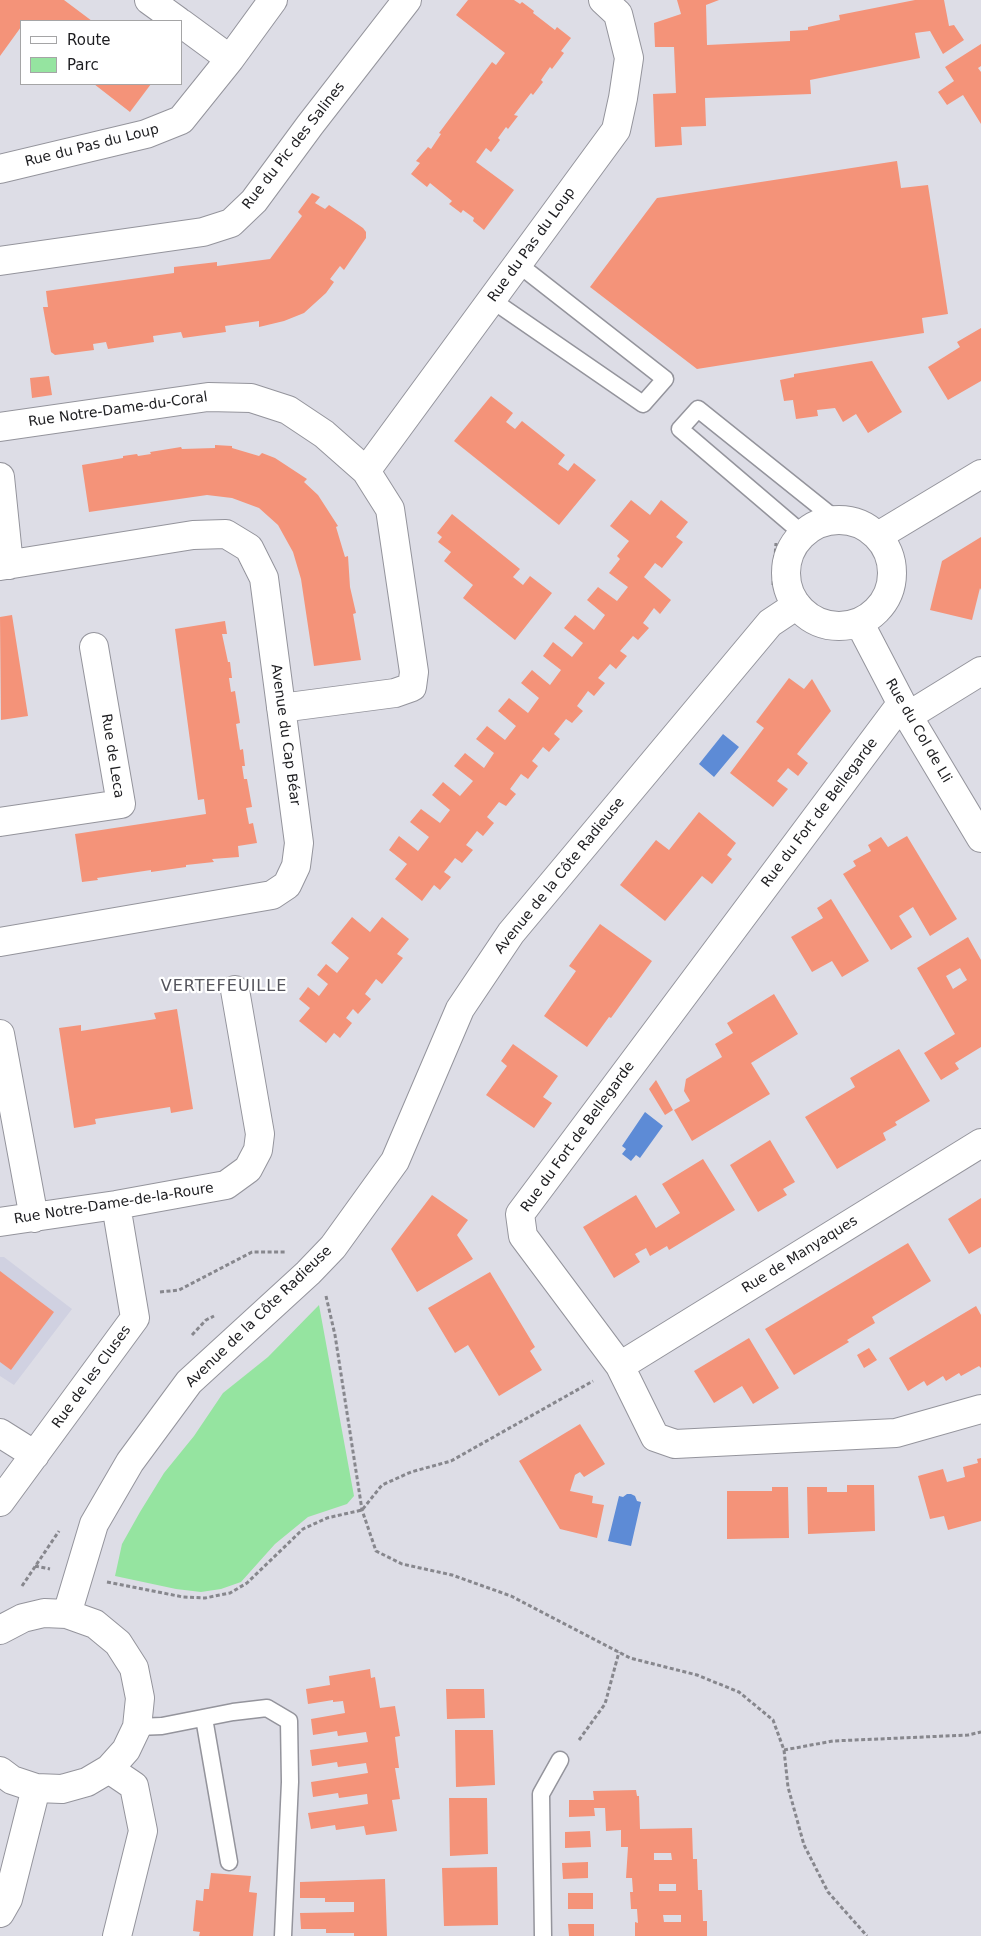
<!DOCTYPE html>
<html>
<head>
<meta charset="utf-8">
<style>
  body { margin:0 }
  #map { position:relative; width:981px; height:1936px; overflow:hidden; background:#dddde6; font-family:"DejaVu Sans",sans-serif }
  canvas { display:block }
  .legend { position:absolute; left:20px; top:20px; width:162px; height:65px; box-sizing:border-box; background:#fff; border:1px solid #a5a5a6; margin:0; padding:6px 9px; list-style:none; font-size:15px; color:#1d1d20 }
  .legend li { display:flex; align-items:center; gap:10px; height:25px }
  .legend b { width:25px; border:1px solid #a5a5a6 }
</style>
</head>
<body>
<div id="map">
<canvas width="981" height="1936"></canvas>
<ul class="legend">
<li><b style="height:6px;background:#fff"></b>Route</li>
<li><b style="height:14px;background:#95e4a0"></b>Parc</li>
</ul>
</div>
<script>
const context = document.querySelector('canvas').getContext('2d');
context.lineJoin = 'round';
function fill(path, color) {
  context.fillStyle = color;
  context.fill(path, 'evenodd');
}
function shape(rows) {
  const path = new Path2D();
  for (const r of rows) {
    if (r.length === 3) {
      path.moveTo(r[0] + r[2], r[1]);
      path.arc(r[0], r[1], r[2], 0, 2 * Math.PI);
      continue;
    }
    path.moveTo(r[0], r[1]);
    for (let i = 2; i < r.length; i += 2) path.lineTo(r[i], r[i + 1]);
  }
  return path;
}
function strokePath(path, color, width, dash) {
  context.strokeStyle = color;
  context.lineWidth = width;
  context.lineCap = dash ? 'butt' : 'round';
  context.setLineDash(dash || []);
  context.stroke(path);
}
function write(font, color, halo, rows, align = 'center') {
  context.font = font + ' "DejaVu Sans",sans-serif';
  context.lineWidth = 4.5;
  context.setLineDash([]);
  context.textBaseline = 'middle';
  context.strokeStyle = halo;
  context.fillStyle = color;
  for (const [text, x, y, turn = 0] of rows) {
    context.save();
    context.translate(x, y);
    context.rotate((+turn || 0) * Math.PI / 180);
    context.textAlign = isNaN(turn) ? turn : align;
    if (halo) context.strokeText(text, 0, 0);
    context.fillText(text, 0, 0);
    context.restore();
  }
}
fill(shape([
  [0,1257,4,1257,72,1309,14,1385,0,1376]
]), '#d0d1e1');
fill(shape([
  [319,1305,354,1496,347,1504,308,1517,275,1544,241,1582,221,1589,201,1592,176,1589,115,1576,122,1544,140,1512,164,1473,194,1436,223,1393,268,1357]
]), '#95e4a0');
fill(shape([
  [723,734,739,747,714,777,699,764],
  [645,1112,663,1126,640,1158,636,1155,631,1161,622,1154,626,1149,622,1146],
  [627,1494,631,1494,635,1496,637,1501,641,1502,631,1546,608,1541,619,1496,623,1497]
]), '#5d8bd6');
fill(shape([
  [0,0,64,0,92,21,21,21,21,27,0,56],
  [468,0,514,0,520,4,522,2,534,11,533,13,555,30,557,27,571,38,561,51,564,53,552,69,550,67,541,80,543,82,533,95,531,93,514,115,518,116,508,129,506,127,498,138,500,140,491,152,486,148,476,162,514,190,484,230,473,221,474,218,463,210,461,213,449,204,452,201,430,183,427,187,411,174,420,163,416,161,428,147,431,149,441,134,439,133,492,62,496,65,505,53,456,15],
  [677,0,719,0,706,5,707,45,790,41,790,31,808,30,808,27,840,20,839,15,915,0,944,0,949,26,954,25,964,40,943,54,930,31,915,33,920,58,810,80,811,94,705,98,706,126,681,127,682,145,655,147,653,94,676,93,674,47,655,47,654,23,681,14],
  [981,44,981,66,978,68,981,72,981,124,963,95,947,105,938,92,954,81,945,67],
  [94,84,151,84,130,112],
  [897,161,901,188,928,185,948,314,922,318,924,333,697,369,590,287,657,198],
  [312,193,320,197,315,203,325,209,329,205,350,219,363,228,366,232,366,238,344,270,340,266,330,279,334,282,326,293,304,313,284,321,259,327,259,321,225,326,226,332,183,338,181,332,153,336,154,342,108,349,106,342,93,344,94,350,55,355,51,352,43,307,48,307,46,291,174,273,174,267,217,262,217,266,270,259,302,216,298,212],
  [981,328,981,381,948,400,928,367,960,347,957,342],
  [872,361,902,412,868,433,856,414,843,422,835,408,817,410,818,416,796,419,793,400,784,401,780,380,794,377,794,374],
  [49,376,52,395,32,398,30,378],
  [491,396,513,413,506,422,515,429,522,421,565,455,558,464,568,471,574,463,596,480,559,525,454,441],
  [215,445,232,446,232,448,259,456,262,453,275,458,307,479,304,482,318,495,338,526,336,527,345,557,348,556,350,587,356,613,353,614,361,660,314,666,301,579,293,552,278,525,259,508,232,498,207,495,89,512,82,465,123,458,123,456,137,454,138,456,151,454,150,452,181,447,182,449,215,448],
  [631,500,650,515,661,500,688,522,676,537,683,542,662,568,655,563,644,577,671,600,660,614,654,608,643,623,649,628,638,640,633,636,620,651,627,656,616,669,610,664,598,678,605,683,594,696,588,691,577,706,583,711,572,723,566,719,554,734,560,739,549,752,543,747,532,761,538,766,528,779,521,774,510,789,516,794,506,806,499,802,487,817,494,823,483,836,477,831,466,845,473,850,462,863,455,858,444,872,451,877,440,890,434,885,422,901,395,879,407,864,389,850,399,836,418,851,429,837,410,822,421,809,440,823,450,810,432,795,443,782,460,796,473,781,454,766,465,753,484,768,494,753,476,739,487,726,505,740,516,726,498,711,509,698,528,713,539,698,521,683,532,670,550,685,561,670,543,656,553,642,572,657,583,643,564,628,575,615,594,630,605,615,587,600,598,587,617,601,628,587,609,573,620,559,617,556,629,541,610,526],
  [452,514,520,569,513,577,523,585,530,576,552,593,515,640,463,598,473,585,444,561,451,552,438,542,442,537,437,533],
  [981,537,981,590,980,588,972,620,930,610,942,561],
  [12,615,28,716,1,720,0,617],
  [225,621,227,634,222,634,228,662,230,662,232,678,229,678,231,692,235,691,240,723,236,724,240,750,243,749,245,766,242,766,244,779,247,779,252,807,246,808,249,824,253,823,257,843,238,846,239,857,212,859,214,862,186,865,186,867,151,872,151,870,97,878,98,880,82,882,75,834,206,814,204,799,198,800,175,629],
  [789,678,804,689,812,679,831,711,797,754,808,763,798,776,788,768,777,781,788,789,773,807,730,773,764,728,756,722],
  [699,812,736,843,727,855,732,859,712,884,702,876,665,921,620,885,656,840,669,850],
  [907,836,957,919,930,936,913,907,899,916,912,937,891,950,843,874,856,866,853,861,871,851,868,845,881,837,888,847],
  [831,899,869,961,842,977,832,961,812,972,791,937,823,918,817,908],
  [352,917,370,932,382,917,409,939,397,954,403,958,382,984,376,979,365,994,371,999,358,1014,353,1009,346,1018,352,1023,340,1038,334,1033,326,1043,299,1021,310,1008,299,999,308,987,319,996,328,984,317,975,326,964,337,973,349,958,331,943],
  [600,924,652,961,611,1018,609,1017,587,1047,544,1016,576,971,569,966],
  [968,937,981,960,981,1047,955,1063,959,1069,941,1080,924,1053,955,1034,917,968],
  [960,968,967,980,953,989,946,976],
  [774,994,798,1034,751,1063,770,1094,692,1141,674,1110,690,1101,684,1091,686,1079,722,1057,715,1044,733,1033,727,1023],
  [177,1009,193,1109,171,1113,170,1107,95,1119,96,1124,74,1128,59,1028,81,1025,81,1031,156,1019,154,1013],
  [513,1044,558,1076,543,1097,552,1103,534,1128,486,1095,507,1066,501,1061],
  [899,1049,930,1101,895,1122,897,1125,883,1133,886,1140,837,1169,805,1117,855,1087,850,1078],
  [656,1080,673,1110,665,1115,649,1089],
  [770,1140,795,1182,783,1189,787,1195,758,1212,730,1165],
  [703,1159,735,1210,669,1250,667,1246,650,1256,646,1248,635,1254,640,1262,614,1278,583,1227,636,1195,656,1228,680,1213,662,1184],
  [432,1195,468,1220,457,1235,473,1259,417,1292,391,1249],
  [981,1198,981,1247,969,1254,948,1219],
  [908,1243,931,1281,872,1317,875,1323,847,1340,849,1342,794,1375,765,1329],
  [0,1271,54,1312,11,1370,0,1362],
  [490,1272,535,1347,530,1351,542,1370,499,1396,468,1345,455,1353,428,1308],
  [976,1306,981,1315,981,1368,979,1366,961,1376,959,1373,946,1381,943,1376,927,1386,924,1381,908,1391,889,1358],
  [749,1338,779,1388,753,1404,742,1386,714,1403,694,1371],
  [869,1348,877,1360,864,1368,857,1355],
  [580,1424,605,1464,584,1477,580,1472,575,1475,570,1491,593,1496,592,1503,604,1505,597,1538,560,1529,519,1461],
  [981,1458,981,1521,948,1530,944,1516,930,1519,918,1476,943,1469,947,1482,965,1477,963,1467,978,1463,977,1459],
  [847,1485,874,1485,875,1531,808,1534,807,1487,827,1487,827,1492,847,1492],
  [772,1487,788,1487,789,1538,727,1539,727,1491,772,1491],
  [370,1669,371,1678,375,1677,380,1708,395,1706,400,1736,395,1737,399,1768,395,1768,400,1799,392,1800,397,1831,366,1835,364,1826,336,1830,335,1825,311,1829,308,1813,368,1804,367,1794,339,1798,338,1793,313,1797,311,1782,368,1773,366,1763,338,1767,337,1762,312,1766,310,1750,368,1742,366,1732,338,1736,337,1731,313,1735,311,1719,345,1713,343,1701,333,1702,333,1700,308,1704,306,1689,330,1685,329,1676],
  [446,1689,484,1689,485,1718,447,1719],
  [455,1730,493,1730,495,1785,456,1787],
  [636,1790,637,1796,639,1796,640,1829,692,1828,693,1859,697,1859,698,1890,702,1890,703,1921,707,1921,707,1936,635,1936,635,1922,638,1923,637,1909,631,1909,630,1892,633,1892,632,1878,626,1878,628,1847,621,1847,621,1830,606,1831,605,1808,594,1808,595,1816,569,1817,569,1800,594,1800,593,1791],
  [654,1853,671,1853,672,1860,654,1860],
  [659,1884,676,1884,676,1891,659,1891],
  [663,1915,681,1915,681,1922,664,1922],
  [449,1798,487,1798,488,1854,450,1856],
  [590,1831,591,1847,565,1848,565,1832],
  [588,1862,588,1878,563,1879,562,1863],
  [497,1867,498,1925,444,1926,442,1868],
  [211,1873,251,1876,249,1892,257,1893,253,1936,199,1936,200,1932,193,1931,196,1900,203,1901,204,1889,209,1889],
  [385,1879,387,1936,354,1936,354,1933,326,1933,326,1929,301,1929,300,1913,354,1912,354,1902,325,1902,325,1898,300,1898,300,1882],
  [568,1893,593,1893,593,1909,568,1909],
  [568,1924,594,1924,594,1936,569,1936]
]), '#f49379');
const lane = shape([
  [492,300,643,404,665,379,518,264],
  [803,534,680,429,698,409,829,514,840,520],
  [204,1718,229,1862],
  [137,1727,162,1726,233,1712,267,1708,289,1721,290,1782,283,1936],
  [543,1936,541,1794,560,1760]
]);
const street = shape([
  [149,0,178,21],
  [181,23,230,59],
  [0,169,146,134,181,120,230,59,273,0],
  [0,261,203,232,231,223,254,201,310,125,407,0],
  [0,427,208,397,251,398,288,410,324,434,366,471,390,509,414,672,412,687,395,693,281,708],
  [366,471,616,130,623,98,629,58,618,14,603,0],
  [0,477,9,565],
  [839,573,53],
  [878,536,981,474],
  [0,566,193,535,226,534,249,548,264,578,299,843,296,866,287,885,272,895,0,942],
  [859,622,908,716,981,838],
  [901,704,520,1214,523,1236,620,1366,655,1437,675,1444,896,1433,981,1409],
  [908,716,981,671],
  [0,822,121,804,94,647],
  [0,1034,34,1218],
  [0,1222,116,1205,226,1185,248,1169,258,1150,260,1134,235,990],
  [620,1366,981,1143],
  [0,1433,35,1455],
  [0,1502,135,1318,116,1205],
  [67,1614,94,1524,130,1462,189,1382,308,1273,333,1247,395,1161,460,1009,511,933,770,623,797,605],
  [0,1630,23,1618,44,1613,67,1614,95,1624,118,1643,134,1668,140,1698,137,1727,126,1750,109,1769,87,1782,62,1789,36,1788,12,1780,0,1771],
  [109,1769,134,1786,143,1831,117,1936],
  [0,1913,8,1899,36,1788]
]);
strokePath(lane, '#94949c', 19);
strokePath(street, '#94949c', 30);
strokePath(shape([
  [773,585,776,543],
  [160,1292,179,1290,252,1252,285,1252],
  [326,1296,335,1335,362,1510,376,1551,402,1564,452,1575,511,1596,630,1658,697,1675,739,1692,773,1720,784,1750,788,1787,804,1845,828,1892,867,1936],
  [192,1335,206,1320,214,1316],
  [35,1566,50,1569],
  [107,1582,183,1597,205,1598,230,1593,247,1583,303,1529,327,1518,362,1510,382,1485,411,1472,451,1461,593,1381],
  [22,1586,59,1531],
  [579,1740,605,1704,619,1652],
  [784,1750,833,1741,968,1735,981,1732]
]), '#87878d', 3, [4, 2.5]);
strokePath(lane, '#fff', 16);
strokePath(street, '#fff', 28);
write('14px', '#1d1d20', '#fff', [
  ["Rue du Pas du Loup",92,146,-14],
  ["Rue du Pic des Salines",294,146,-52],
  ["Rue du Pas du Loup",532,245,-54],
  ["Rue Notre-Dame-du-Coral",118,410,-8],
  ["Rue du Col de Lli",918,731,60],
  ["Avenue du Cap Béar",285,735,82],
  ["Rue de Leca",112,756,81],
  ["Rue du Fort de Bellegarde",820,813,-53],
  ["Avenue de la Côte Radieuse",560,876,-51],
  ["Rue du Fort de Bellegarde",578,1137,-54],
  ["Rue Notre-Dame-de-la-Roure",114,1204,-9],
  ["Rue de Manyaques",800,1255,-32],
  ["Avenue de la Côte Radieuse",259,1317,-44],
  ["Rue de les Cluses",92,1377,-54]
]);
context.letterSpacing = '1px';
write('16px', '#54545c', '#fff', [
  ["VERTEFEUILLE",224,987]
]);
context.letterSpacing = '0px';
</script>
</body>
</html>
